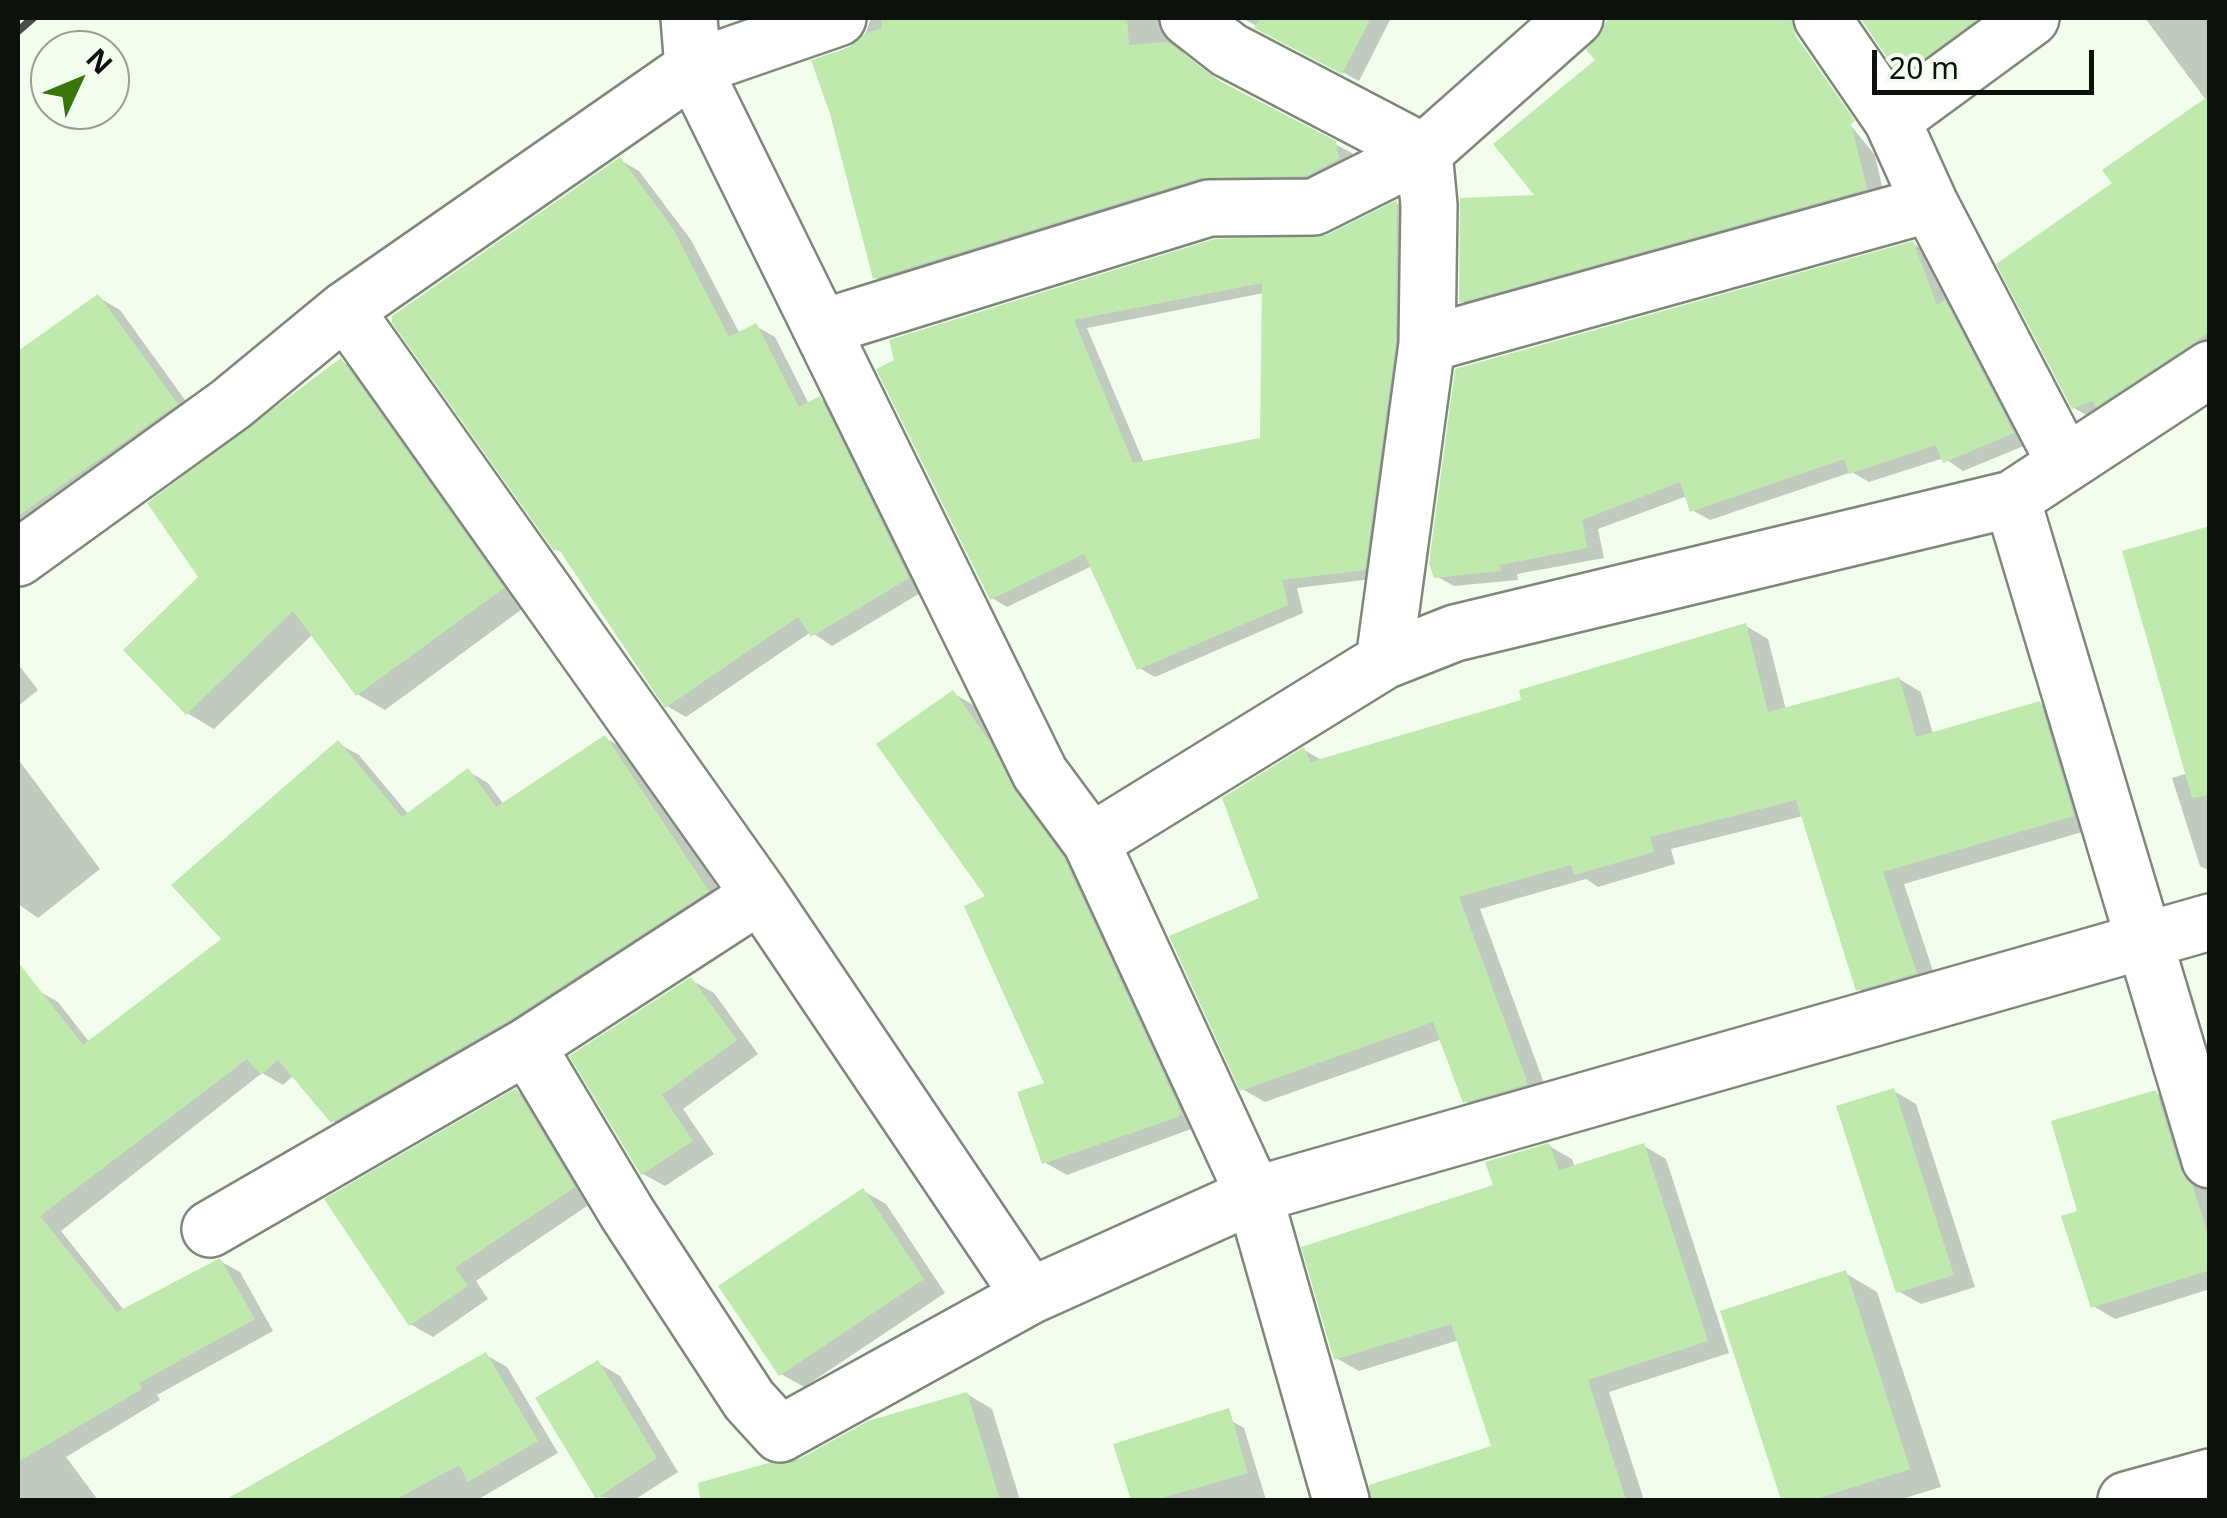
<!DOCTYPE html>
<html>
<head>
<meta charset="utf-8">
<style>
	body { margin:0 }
	#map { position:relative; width:2227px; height:1518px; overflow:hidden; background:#f2fdee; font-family:"Noto Sans",sans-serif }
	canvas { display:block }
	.frame { position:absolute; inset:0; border:20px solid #0d110c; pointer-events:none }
	.north { position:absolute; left:30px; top:30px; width:100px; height:100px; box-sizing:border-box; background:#f2fdee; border:2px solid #969f94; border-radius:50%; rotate:46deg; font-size:28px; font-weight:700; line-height:40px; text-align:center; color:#0d110c }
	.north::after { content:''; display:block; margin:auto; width:35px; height:45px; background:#38750c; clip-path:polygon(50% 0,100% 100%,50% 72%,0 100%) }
	.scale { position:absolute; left:1872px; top:50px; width:222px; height:45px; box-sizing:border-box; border:5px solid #0d110c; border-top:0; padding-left:12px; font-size:30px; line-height:35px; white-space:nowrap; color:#0d110c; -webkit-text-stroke:8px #f2fdee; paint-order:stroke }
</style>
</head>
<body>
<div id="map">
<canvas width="2227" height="1518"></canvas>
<div class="frame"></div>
<div class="north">N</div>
<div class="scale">20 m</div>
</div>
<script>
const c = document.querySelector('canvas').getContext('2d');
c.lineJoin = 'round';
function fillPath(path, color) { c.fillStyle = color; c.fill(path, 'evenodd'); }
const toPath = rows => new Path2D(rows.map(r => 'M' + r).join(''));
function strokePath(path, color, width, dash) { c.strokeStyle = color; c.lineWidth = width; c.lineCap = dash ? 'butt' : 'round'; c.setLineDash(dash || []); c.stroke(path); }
fillPath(toPath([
	[871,18,1065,18,1103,117,1107,18,1175,18,1174,40,1185,55,1227,87,1352,153,1354,168,1324,184,891,287,875,277,832,114,814,62,863,41],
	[1242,18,1391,18,1359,81],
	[1653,18,1762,18,1875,155,1885,200,1481,313,1461,301,1540,197,1496,144],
	[1884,18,1973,18,1988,40,1938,76,1915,63],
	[2145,18,2210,18,2210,360,2097,421,2074,408,2115,184,2206,100],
	[620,160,639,171,691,240,740,334,756,326,775,337,809,404,820,399,839,410,927,589,832,646,811,632,686,717,667,706,565,554,556,549],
	[1397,203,1412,212,1380,578,1297,588,1303,613,1155,677,1139,668,1092,566,1007,607,992,598,879,370,1328,238],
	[1264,293,1263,440,1144,463,1087,328],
	[1913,244,1931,254,1950,306,1963,313,2031,443,1963,471,1944,458,1869,482,1852,472,1710,520,1692,510,1687,496,1598,529,1604,558,1517,574,1518,580,1454,586,1436,576],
	[98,297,120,310,198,418,18,545,18,373],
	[341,361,368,377,529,604,385,710,357,694,313,634,214,729,187,713,202,578],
	[1746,626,1768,639,1786,710,1899,679,1921,692,1933,734,2039,703,2062,716,2096,828,1904,884,1938,986,1880,1002,1858,989,1803,816,1671,849,1675,864,1598,887,1586,879,1480,909,1549,1097,1487,1114,1465,1101,1442,1039,1265,1102,1242,1089,1262,899,1304,750,1323,761,1524,701],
	[18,664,38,690,18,706],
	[953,693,975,706,1086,873,1202,1125,1067,1175,1044,1162,1047,1084],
	[605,738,625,749,728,903,353,1133,333,1121,294,1075,283,1085,262,1073,61,1231,124,1310,220,1261,240,1272,273,1331,157,1395,160,1400,66,1457,98,1500,18,1500,18,1006,37,990,58,1002,90,1043,225,939,339,744,359,755,409,815,468,771,488,783,504,805],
	[18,759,100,869,38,918,18,904],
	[2210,766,2210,871,2200,866,2172,778],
	[691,980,714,993,758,1054,683,1109,714,1154,665,1186,643,1174,573,1057],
	[516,1091,539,1104,596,1200,476,1281,488,1299,433,1337,410,1324],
	[1894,1091,1916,1104,1975,1287,1921,1304,1898,1291],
	[2156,1093,2179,1106,2202,1184,2210,1194,2210,1289,2115,1319,2093,1306],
	[1549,1146,1572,1159,1575,1168,1644,1146,1666,1159,1729,1353,1609,1392,1644,1500,1373,1500,1372,1487,1494,1448,1459,1340,1359,1371,1336,1358,1496,1186],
	[863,1191,886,1204,945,1293,804,1387,781,1374],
	[1845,1273,1877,1292,1941,1487,1899,1500,1784,1500,1723,1312],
	[486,1355,507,1367,558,1453,477,1500,242,1500,239,1496],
	[598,1363,620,1376,678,1472,634,1500,597,1497],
	[967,1394,992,1409,1020,1500,790,1500,780,1466],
	[1219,1414,1244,1428,1266,1500,1134,1500,1117,1445]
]), '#0003');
fillPath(toPath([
	[881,18,1127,18,1129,45,1168,42,1214,78,1336,141,1339,159,1306,176,1200,178,873,279,830,114,811,60,848,48,864,34,882,28],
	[1260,18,1371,18,1342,74,1254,28],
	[1609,18,1791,18,1796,36,1855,121,1851,124,1867,189,1459,303,1460,198,1534,195,1493,144,1595,60,1586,50],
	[1860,18,1979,18,1900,76],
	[2210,95,2210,332,2096,407,2092,401,2072,409,1996,264,2112,183,2102,170],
	[620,157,672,227,729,337,756,323,799,407,820,396,909,578,811,637,798,617,665,708,558,548,554,551,392,323,392,316],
	[1397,200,1396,342,1365,570,1282,580,1288,605,1137,670,1084,554,990,600,876,369,894,360,889,340,1214,239,1327,235],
	[1262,283,1260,438,1133,463,1074,320],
	[1913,241,1937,305,1945,300,2014,433,1943,463,1936,445,1849,474,1844,459,1690,512,1680,482,1582,520,1587,548,1500,565,1501,571,1434,578,1429,563,1455,369],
	[98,294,178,404,18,516,18,351],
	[341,358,504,588,356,696,293,611,186,715,123,650,198,577,147,503],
	[2210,526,2210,795,2192,798,2122,551],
	[1746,623,1768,712,1899,677,1916,737,2040,701,2074,816,1883,872,1917,973,1856,991,1796,800,1650,837,1654,852,1574,875,1571,865,1459,897,1528,1084,1463,1103,1433,1022,1240,1091,1169,936,1259,898,1222,798,1304,747,1310,762,1521,700,1519,690],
	[953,690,990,742,1015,791,1064,858,1181,1112,1178,1117,1042,1164,1017,1092,1044,1083,964,906,985,896,876,744],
	[605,735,709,891,511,1019,331,1123,278,1060,261,1075,247,1059,40,1216,117,1312,220,1258,255,1319,139,1383,142,1389,18,1462,18,962,83,1045,221,939,171,885,338,740,402,817,468,768,496,807],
	[691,977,737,1040,662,1095,693,1141,641,1175,569,1056],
	[516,1088,575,1187,455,1268,468,1286,409,1326,324,1199],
	[1894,1088,1954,1275,1896,1293,1836,1106],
	[2156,1090,2180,1169,2192,1185,2210,1240,2210,1270,2091,1308,2061,1216,2077,1211,2051,1121],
	[1549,1143,1559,1170,1644,1143,1708,1341,1588,1380,1626,1500,1371,1500,1369,1485,1491,1446,1451,1324,1334,1360,1301,1247,1493,1185,1485,1162],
	[863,1188,924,1279,779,1376,718,1286],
	[1846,1270,1910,1469,1813,1500,1781,1500,1720,1311],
	[486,1352,538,1441,468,1482,459,1465,395,1500,225,1500],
	[598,1360,657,1458,596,1499,535,1398],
	[967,1392,1000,1500,700,1500,698,1483,768,1463,794,1462,868,1421],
	[1229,1408,1248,1473,1155,1500,1131,1500,1113,1444]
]), '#c0e9ad');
const street = toPath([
	[689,18,693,68,1040,773,1091,842,1254,1195,1341,1500],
	[1188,18,1229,50,1424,152],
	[1822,18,1892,120,1930,204],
	[1892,120,2031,18],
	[345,310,760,895,1030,1296],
	[821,328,1209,208,1314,207,1424,152,1575,18],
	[1427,344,1930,204,2065,463],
	[2012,499,2210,1160],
	[18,558,231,404,345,310,693,68,838,18],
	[1384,661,1455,633,2012,499,2210,369],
	[1091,842,1384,661,1427,344,1429,205,1424,152],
	[527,1046,627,1213,749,1400,780,1434,1030,1296,1254,1195,2210,922],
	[210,1229,527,1046,760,895],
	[2126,1500,2210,1477]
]);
strokePath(street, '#7e887a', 60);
strokePath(street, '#fff', 55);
strokePath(toPath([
	[18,31,33,18]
]), '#494f48', 8);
</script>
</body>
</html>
